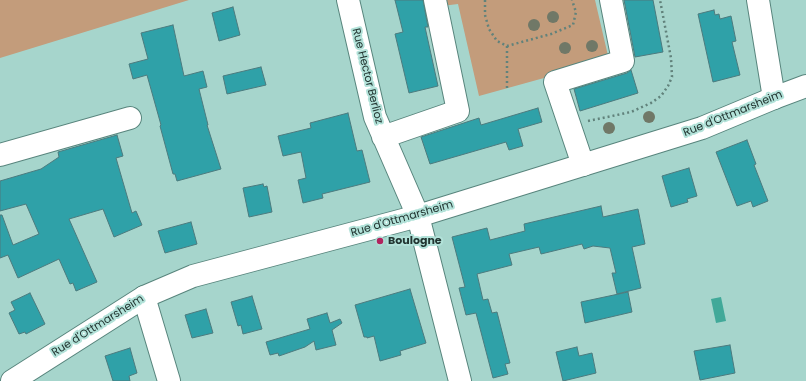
<!DOCTYPE html>
<html>
<head>
<meta charset="utf-8">
<style>
	body { margin:0 }
	canvas { display:block; background:#a6d5cc }
</style>
</head>
<body>
<canvas width="806" height="381"></canvas>
<script>
const c = document.querySelector('canvas').getContext('2d');
c.lineJoin = 'round';
function fillPath(path, color) { c.fillStyle = color; c.fill(path, 'evenodd'); }
const toPath = rows => new Path2D(rows.map(r => 'M' + r).join(''));
function strokePath(path, color, width, dash) { c.strokeStyle = color; c.lineWidth = width; c.lineCap = dash ? 'butt' : 'round'; c.setLineDash(dash || []); c.stroke(path); }
function drawText(font, color, halo, rows, align = 'center') {
  c.font = font + ' Poppins,sans-serif'; c.lineWidth = 4; c.setLineDash([]); c.textBaseline = 'middle'; c.strokeStyle = halo; c.fillStyle = color; for (const [text, x, y, turn = 0] of rows) {
    c.save(); c.translate(x, y); c.rotate((+turn || 0) * Math.PI / 180); c.textAlign = isNaN(turn) ? turn : align; if (halo) c.strokeText(text, 0, 0); c.fillText(text, 0, 0); c.restore();
  }
}
fillPath(toPath([
	[0,0,189,0,0,58],
	[441,0,595,0,609,60,479,96,458,4,442,6]
]), '#c39c7b');
fillPath(toPath([
	[721,297,726,321,716,323,711,299]
]), '#41a999');
const building = toPath([
	[395,0,423,0,428,27,425,27,438,86,409,93,395,34,403,32,395,0],
	[624,0,653,0,663,52,635,57,624,0],
	[233,7,240,35,219,41,212,13,233,7],
	[714,10,715,15,719,14,720,19,731,16,736,41,732,42,740,75,713,82,698,14,714,10],
	[173,25,184,76,203,71,207,87,199,89,208,125,207,125,221,169,177,181,175,174,173,174,160,126,161,125,147,75,133,79,129,64,148,59,141,33,173,25],
	[261,67,266,85,227,94,223,76,261,67],
	[631,70,638,93,580,111,574,89,627,73,631,70],
	[538,108,542,122,518,129,523,146,509,150,506,142,430,164,421,137,479,118,481,125,538,108],
	[348,113,357,151,362,150,370,182,322,194,323,198,303,203,298,180,306,178,301,152,283,156,278,136,311,128,310,123,348,113],
	[117,135,123,156,116,158,132,213,136,211,142,225,114,237,103,209,69,219,97,282,76,291,73,283,70,284,59,259,18,278,8,255,0,258,0,215,2,215,13,245,39,234,26,204,0,211,0,181,41,169,59,157,58,152,117,135],
	[747,140,756,164,754,165,768,201,753,207,751,201,737,206,716,152,747,140],
	[689,168,697,196,687,199,688,202,671,207,662,176,689,168],
	[263,184,264,187,267,186,272,212,249,217,243,188,263,184],
	[601,206,603,217,638,209,645,244,632,247,641,288,617,294,612,273,616,273,610,248,593,246,584,249,582,244,541,254,539,247,509,254,512,265,477,274,483,300,488,299,492,313,497,312,510,363,505,364,508,374,493,378,476,313,466,315,459,288,465,287,452,237,487,228,490,240,525,231,524,224,601,206],
	[191,222,197,244,165,253,158,231,191,222],
	[410,289,426,343,400,351,401,355,380,361,374,336,367,338,367,337,364,337,355,305,410,289],
	[628,292,632,312,585,323,581,302,628,292],
	[30,293,45,324,26,334,25,332,19,334,9,313,15,310,11,302,30,293],
	[252,296,262,329,243,334,241,325,238,326,231,302,252,296],
	[206,309,213,333,192,338,185,315,206,309],
	[327,313,330,323,340,319,342,323,332,330,336,345,316,350,314,341,305,347,279,356,278,353,270,355,266,342,310,329,307,319,327,313],
	[730,345,735,373,700,380,694,351,730,345],
	[577,347,579,356,592,353,596,373,563,381,556,352,577,347],
	[130,348,137,373,129,376,130,381,113,381,105,356,130,348]
]);
fillPath(building, '#2fa1a8');
strokePath(building, '#4c7b7e', 1);
const minor = toPath([
	[348,0,375,117,418,216,460,381],
	[758,0,774,98],
	[383,137,458,111,435,0],
	[0,155,130,118],
	[583,165,555,82,623,61,611,0],
	[144,297,169,381]
]);
const major = toPath([
	[12,381,144,297,193,276,418,216,702,128,774,98,806,86]
]);
strokePath(minor, '#58857d', 24);
strokePath(major, '#58857d', 24);
strokePath(toPath([
	[485,0,485,15,489,29,497,41,507,46,551,34,573,25,576,12,572,0],
	[507,46,507,88],
	[588,121,631,112,651,103,661,96,668,86,672,77,671,58,660,0]
]), '#61827b', 2.5, [2, 3]);
strokePath(minor, '#fff', 22);
strokePath(major, '#fff', 22);
c.fillStyle = '#707867';
for (const [x, y] of [
	[553,17],
	[534,25],
	[592,46],
	[565,48],
	[649,117],
	[609,128]
]) { c.beginPath(); c.arc(x, y, 6, 0, 2 * Math.PI); c.fill(); }
for (const [x, y, r, color] of [
	[380,241,4,"#b1245e"]
]) { const dot = new Path2D(); dot.arc(x, y, r, 0, 2 * Math.PI); c.fillStyle = color; c.fill(dot); strokePath(dot, '#b2e2d9', 1.5); }
drawText('11px', '#223531', '#b2e2d9', [
	["Rue Hector Berlioz",367,76,76],
	["Rue d'Ottmarsheim",733,114,-22],
	["Rue d'Ottmarsheim",402,219,-16],
	["Rue d'Ottmarsheim",98,326,-32]
]);
drawText('bold 11px', '#223531', '#b2e2d9', [
	["Boulogne",388,241]
], 'left');
</script>
</body>
</html>
